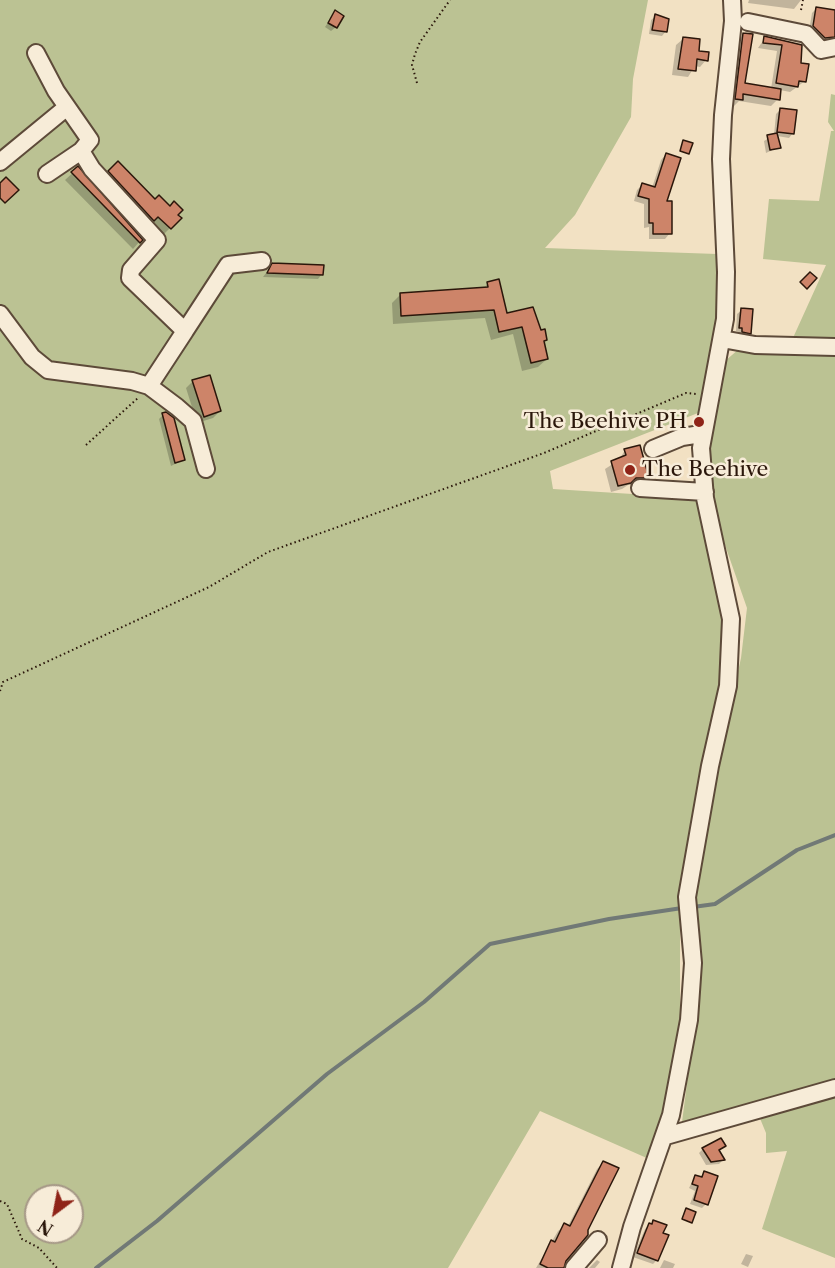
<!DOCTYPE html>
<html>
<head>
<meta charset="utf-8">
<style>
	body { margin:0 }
	#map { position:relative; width:835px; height:1268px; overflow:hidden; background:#f2e1c3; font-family:"Libre Caslon Text",serif }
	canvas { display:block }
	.north { position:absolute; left:24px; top:1184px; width:60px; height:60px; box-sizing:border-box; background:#f7ecd8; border:2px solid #a59786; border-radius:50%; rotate:212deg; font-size:16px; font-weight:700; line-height:24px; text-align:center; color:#2b170b }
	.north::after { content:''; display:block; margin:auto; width:21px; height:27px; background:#8f2418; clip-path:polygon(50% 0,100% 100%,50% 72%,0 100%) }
</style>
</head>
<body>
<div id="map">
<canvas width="835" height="1268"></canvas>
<div class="north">N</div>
</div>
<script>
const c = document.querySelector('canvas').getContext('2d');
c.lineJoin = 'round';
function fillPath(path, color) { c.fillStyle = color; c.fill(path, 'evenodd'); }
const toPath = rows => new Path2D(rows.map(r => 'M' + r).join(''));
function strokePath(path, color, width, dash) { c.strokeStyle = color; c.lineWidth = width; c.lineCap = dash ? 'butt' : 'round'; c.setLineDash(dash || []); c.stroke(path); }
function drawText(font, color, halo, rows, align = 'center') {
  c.font = font + ' "Libre Caslon Text",serif'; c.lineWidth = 5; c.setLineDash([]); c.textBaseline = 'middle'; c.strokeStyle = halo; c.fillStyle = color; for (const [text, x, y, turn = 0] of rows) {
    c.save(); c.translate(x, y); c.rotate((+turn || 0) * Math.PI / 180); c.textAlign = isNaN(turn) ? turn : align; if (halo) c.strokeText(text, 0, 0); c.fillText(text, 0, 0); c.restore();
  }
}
fillPath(toPath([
	[0,0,648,0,633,79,631,117,575,215,545,248,717,254,720,300,718,332,698,413,550,471,553,489,696,498,714,567,724,622,721,673,680,881,680,1040,664,1120,649,1159,540,1111,448,1268,0,1268],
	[36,1196,72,1196,72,1232,36,1232],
	[831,94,835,95,835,340,792,340,826,265,763,259,769,199,819,201,831,131,834,131,828,122],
	[739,349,835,354,835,1083,682,1122,699,991,696,895,715,777,741,658,747,608,711,505,709,456,711,427,725,361],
	[835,1095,835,1258,762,1229,787,1151,766,1153,766,1133,759,1116]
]), '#bbc293');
fillPath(toPath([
	[749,0,801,0,794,9,748,3],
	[816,9,835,12,834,36,830,41,820,42,809,31,812,13],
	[335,12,336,27,331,31,325,27],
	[656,16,666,31,662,36,649,34,651,20],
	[744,34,743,85,771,89,777,51,758,48,765,38,799,45,800,65,805,81,790,92,780,90,778,99,771,106,739,101,734,106,729,105,737,41],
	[683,39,706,60,700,67,695,66,688,77,672,75,676,45],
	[780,110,793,133,789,138,777,136,779,147,766,153,764,141,774,135,776,114],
	[666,154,665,202,670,233,665,239,649,239,649,227,644,228,644,204,634,201,637,190,642,185,652,188,661,160],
	[118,163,155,201,180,218,163,235,102,179],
	[78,168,141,240,133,249,65,180],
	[273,264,322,274,318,279,263,277],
	[488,284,506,315,540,332,546,339,543,343,547,359,538,367,522,371,513,334,491,340,485,318,393,324,392,303,400,295,482,289],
	[742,310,750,333,745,337,738,336,739,332,736,331,737,314],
	[193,381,220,411,213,418,197,423,186,388],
	[163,415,183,460,171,466,159,419],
	[625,450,647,478,640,484,628,485,622,489,611,492,605,469,619,460],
	[724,1146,718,1151,723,1160,719,1164,706,1165,699,1153,703,1149],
	[603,1163,563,1268,536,1268,558,1231,565,1225,568,1226,597,1169],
	[704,1173,706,1204,702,1208,690,1204,695,1191,689,1188,695,1176,699,1178],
	[654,1221,662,1234,657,1260,653,1264,633,1257,645,1229],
	[746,1254,753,1256,748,1267,741,1264],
	[597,1260,600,1262,595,1268,589,1268],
	[664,1260,675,1264,673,1268,660,1268]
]), '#0003');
strokePath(toPath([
	[693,907,715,904,797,850,835,835],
	[96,1268,157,1221,327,1074,424,1002,490,944,609,919,682,908]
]), '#717976', 4);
const building = toPath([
	[816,7,835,10,835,37,825,38,813,26,816,7],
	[335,10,344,16,337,28,328,23,335,10],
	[655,14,669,19,667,32,652,30,655,14],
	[743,33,753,34,745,83,781,89,780,100,743,94,743,100,735,99,743,33],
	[764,36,802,45,801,63,809,64,806,82,799,81,798,87,776,83,782,45,763,43,764,36],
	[683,37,700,39,699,51,709,52,708,61,697,59,696,71,678,69,683,37],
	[780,108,797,110,794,134,777,132,780,108],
	[777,133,781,148,770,150,767,135,777,133],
	[683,140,693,143,689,154,680,151,683,140],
	[666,153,681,158,667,201,672,201,672,234,653,234,653,223,649,223,649,199,638,196,642,183,655,187,666,153],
	[118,161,155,199,159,195,170,206,174,201,183,210,178,215,182,218,171,229,158,217,154,221,108,171,118,161],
	[78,166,143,240,140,243,71,172,78,166],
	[6,177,19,190,5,203,0,198,0,183,6,177],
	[272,263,324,265,323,275,267,273,272,263],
	[810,272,817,278,807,289,800,282,810,272],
	[499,279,507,313,533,307,541,330,545,329,547,340,544,341,548,359,531,363,522,327,499,332,494,310,401,316,400,293,488,287,487,282,499,279],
	[741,308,753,309,751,334,742,332,742,328,739,328,741,308],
	[210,375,221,411,204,417,192,380,210,375],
	[166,412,174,418,185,460,175,463,162,413,166,412],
	[640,445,649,478,636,478,631,483,618,486,611,461,626,455,624,449,640,445],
	[721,1138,726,1146,719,1150,725,1160,711,1162,702,1148,721,1138],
	[603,1161,619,1168,588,1230,588,1235,566,1261,564,1268,548,1268,540,1264,551,1240,555,1242,564,1223,570,1226,603,1161],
	[704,1171,718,1176,708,1205,694,1200,698,1186,692,1184,695,1175,702,1177,704,1171],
	[686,1208,696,1212,692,1223,682,1219,686,1208],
	[653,1220,667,1225,663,1233,669,1235,658,1261,637,1253,649,1223,652,1224,653,1220]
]);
fillPath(building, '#cd8469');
strokePath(building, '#2b170b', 1.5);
const minor = toPath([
	[748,22,806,34,821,50,835,47],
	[36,53,56,91,90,140,81,151,92,169,157,240,131,270,130,278,185,331,149,386],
	[0,162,67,107],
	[47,174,81,151],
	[0,314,32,357,48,370,132,381,149,386,177,407,193,421,206,469],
	[185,331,228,265,262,261],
	[722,339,755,345,835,347],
	[653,449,682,437,701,434],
	[640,488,705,492],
	[666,1136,835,1088],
	[574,1268,598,1240],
	[621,1268,632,1227,671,1115,689,1020,693,963,687,897,710,766,728,686,731,619,705,498,701,448,725,319,726,272,721,159,723,115,733,21,732,0]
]);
strokePath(minor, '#5d4a39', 20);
strokePath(toPath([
	[801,10,803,0],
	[417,83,412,65,415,54,420,42,450,0],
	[86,445,139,397],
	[0,691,3,682,209,587,268,552,544,453,686,393,696,394],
	[0,1201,7,1204,22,1239,39,1248,57,1268]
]), '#2b170b', 2, [1.5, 3]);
strokePath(minor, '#f7ecd8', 16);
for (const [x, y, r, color] of [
	[699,422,6,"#8f2418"],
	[630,470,6,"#8f2418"]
]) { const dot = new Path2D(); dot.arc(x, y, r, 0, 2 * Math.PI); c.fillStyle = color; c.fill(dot); strokePath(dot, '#f7ecd8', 2); }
drawText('21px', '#2b170b', '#f7ecd8', [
	["The Beehive PH",687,422],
	["The Beehive",642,470,"left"]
], 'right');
</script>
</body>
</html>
